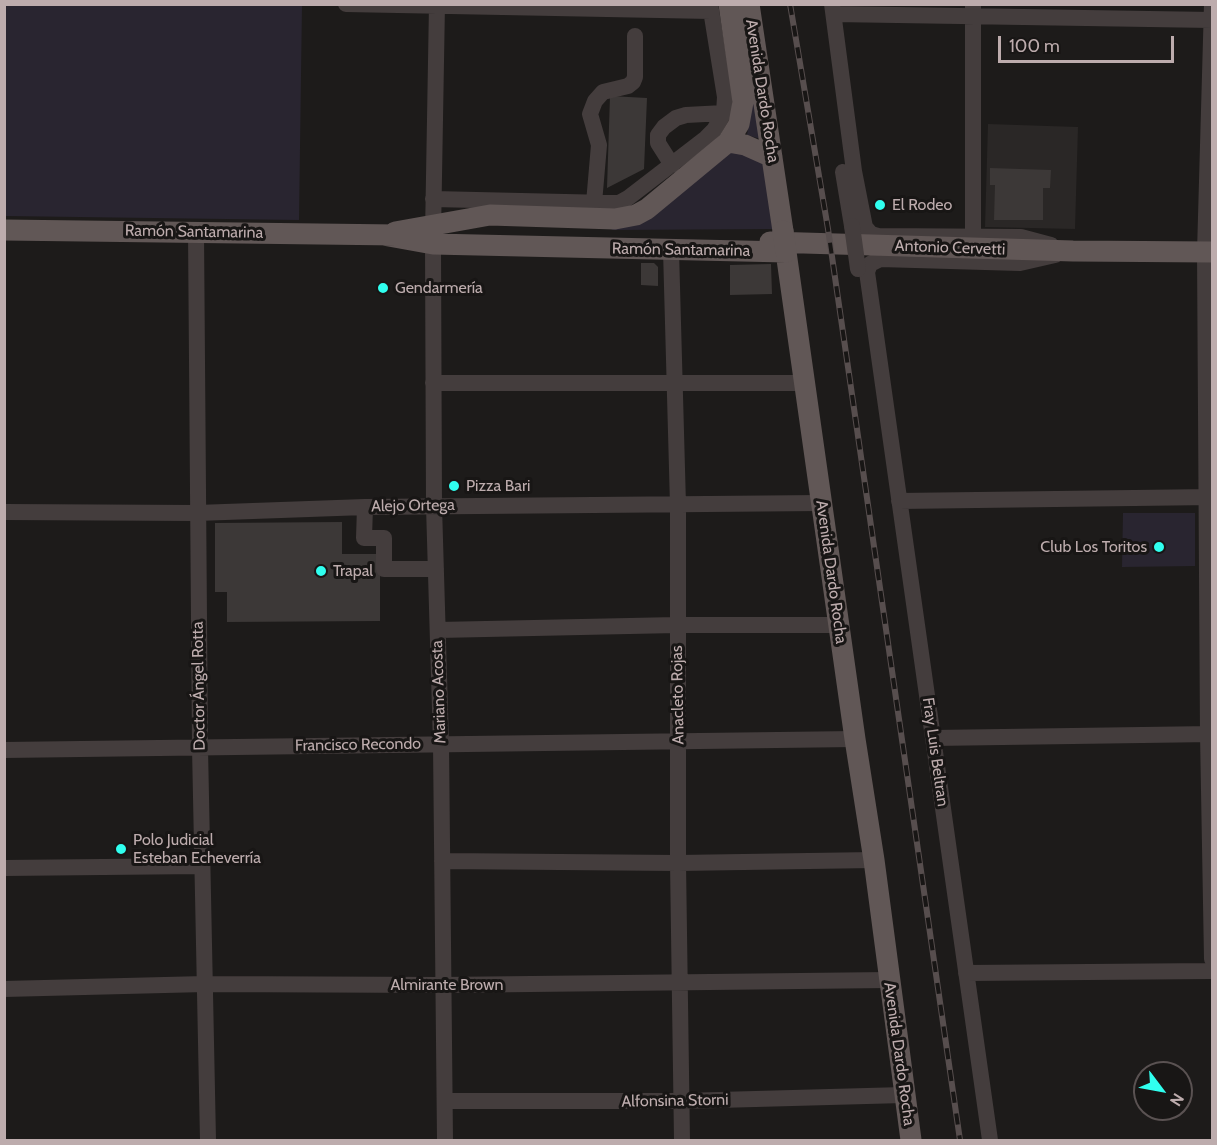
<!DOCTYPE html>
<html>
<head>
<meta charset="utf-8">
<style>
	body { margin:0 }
	#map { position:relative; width:1217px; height:1145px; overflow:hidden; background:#1d1b1a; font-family:Cabin,sans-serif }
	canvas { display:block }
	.frame { position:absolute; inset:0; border:6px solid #bdacad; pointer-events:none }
	.north { position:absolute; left:1133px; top:1061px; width:60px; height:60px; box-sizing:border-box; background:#181615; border:2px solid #5a5252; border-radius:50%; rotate:122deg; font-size:16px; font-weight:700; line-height:24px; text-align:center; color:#bdacad }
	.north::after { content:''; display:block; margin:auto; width:21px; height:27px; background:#30ffef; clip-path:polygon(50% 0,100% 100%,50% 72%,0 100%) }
	.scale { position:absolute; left:998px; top:36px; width:176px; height:27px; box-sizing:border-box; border:3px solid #bdacad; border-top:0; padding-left:8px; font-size:18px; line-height:21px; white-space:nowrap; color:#bdacad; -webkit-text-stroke:4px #181615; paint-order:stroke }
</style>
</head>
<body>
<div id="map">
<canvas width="1217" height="1145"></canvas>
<div class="frame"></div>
<div class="north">N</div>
<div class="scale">100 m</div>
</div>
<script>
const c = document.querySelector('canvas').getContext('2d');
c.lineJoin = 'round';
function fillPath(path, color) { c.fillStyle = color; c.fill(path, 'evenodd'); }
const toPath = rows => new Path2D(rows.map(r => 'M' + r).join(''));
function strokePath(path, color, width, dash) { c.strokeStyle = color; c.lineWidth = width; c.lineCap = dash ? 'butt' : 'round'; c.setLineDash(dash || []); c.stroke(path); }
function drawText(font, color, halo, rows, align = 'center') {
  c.font = font + ' Cabin,sans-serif'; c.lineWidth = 6; c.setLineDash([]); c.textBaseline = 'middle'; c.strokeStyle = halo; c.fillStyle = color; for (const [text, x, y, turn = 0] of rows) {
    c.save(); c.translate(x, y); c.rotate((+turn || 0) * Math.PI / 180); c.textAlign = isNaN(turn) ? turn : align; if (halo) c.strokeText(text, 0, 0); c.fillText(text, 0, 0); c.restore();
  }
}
fillPath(toPath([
	[988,124,1078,127,1075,229,985,227]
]), '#2a2726');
fillPath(toPath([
	[5,4,302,5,299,220,5,216],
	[753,97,764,140,747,135],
	[734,150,765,164,773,229,611,230],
	[1123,513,1195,513,1195,566,1122,567]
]), '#292530');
fillPath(toPath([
	[610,96,647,98,644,169,607,188],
	[990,168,1051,170,1050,188,1043,188,1043,220,994,220,995,185,990,185],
	[641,263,654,263,658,267,658,286,641,285],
	[771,264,772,294,730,295,730,265],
	[342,522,342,554,380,554,380,621,227,622,227,592,215,592,215,523]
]), '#3c3837');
strokePath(toPath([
	[346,4,711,11],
	[832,4,854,171,865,227,871,234,878,236,1021,237,1051,245],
	[1212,4,1205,252,1208,734,1212,959],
	[973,5,973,237],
	[834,14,1212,20],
	[672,165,658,143,658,135,664,127,676,118,686,115,724,113],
	[843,172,852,226],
	[433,199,609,203,619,203,628,198,706,138,714,130,724,113,725,97,710,4],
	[594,203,599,145,590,114,595,101,603,92,628,86,633,82,635,77,635,36],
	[196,232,200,748,208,1140],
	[433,234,437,4],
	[433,244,434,506,441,744,445,1140],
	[671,250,678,505,678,863,682,1140],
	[433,383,803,383],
	[899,501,1212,497],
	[365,507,364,538,384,538,384,569,436,569],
	[4,512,197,513,365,507,821,503],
	[438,630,677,625,839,625],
	[933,738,1212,734],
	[4,750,855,739],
	[442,861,678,863,874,860],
	[4,868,202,866],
	[966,973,1212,971],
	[4,989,205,984,442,985,889,980],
	[445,1101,681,1101,904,1095],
	[990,1140,867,272,870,264,880,259,1020,263,1055,255]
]), '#443d3d', 16);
strokePath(toPath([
	[749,4,783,231],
	[728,142,745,145,772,157],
	[4,230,397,235],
	[395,232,490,215,615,219,636,215,647,209,728,142,739,124,743,102,729,4],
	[383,235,433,244,786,252,855,739,874,860,911,1140],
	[770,242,1073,251,1212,252]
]), '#615756', 21);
const rail = toPath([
	[790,4,828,229,960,1140]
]);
strokePath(rail, '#574e4e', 6);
strokePath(rail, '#181615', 4, [11]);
strokePath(toPath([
	[852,226,858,269]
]), '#443d3d', 16);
strokePath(toPath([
	[783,231,786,252]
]), '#615756', 21);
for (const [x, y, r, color] of [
	[880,205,6,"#30ffef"],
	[383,288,6,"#30ffef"],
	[454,486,6,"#30ffef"],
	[1159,547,6,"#30ffef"],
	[321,571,6,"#30ffef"],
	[121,849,6,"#30ffef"]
]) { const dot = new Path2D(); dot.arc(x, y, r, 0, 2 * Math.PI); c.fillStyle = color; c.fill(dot); strokePath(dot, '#181615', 2); }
drawText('16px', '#bdacad', '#181615', [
	["Avenida Dardo Rocha",762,91,81],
	["Ramón Santamarina",194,232,1],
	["Antonio Cervetti",950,248,2],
	["Ramón Santamarina",681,250,1],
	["Alejo Ortega",413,506,-1],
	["Avenida Dardo Rocha",831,572,82],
	["Doctor Ángel Rotta",199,686,-91],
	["Mariano Acosta",439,692,-92],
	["Anacleto Rojas",678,695,-91],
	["Francisco Recondo",358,745,-1],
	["Fray Luis Beltran",935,752,82],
	["Almirante Brown",447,985],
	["Avenida Dardo Rocha",899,1054,82],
	["Alfonsina Storni",675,1101,-1]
]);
drawText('16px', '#bdacad', '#181615', [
	["El Rodeo",892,205],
	["Gendarmería",395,288],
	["Pizza Bari",466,486],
	["Club Los Toritos",1147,547,"right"],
	["Trapal",333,571],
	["Polo Judicial",133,840],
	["Esteban Echeverría",133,858]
], 'left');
</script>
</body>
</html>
